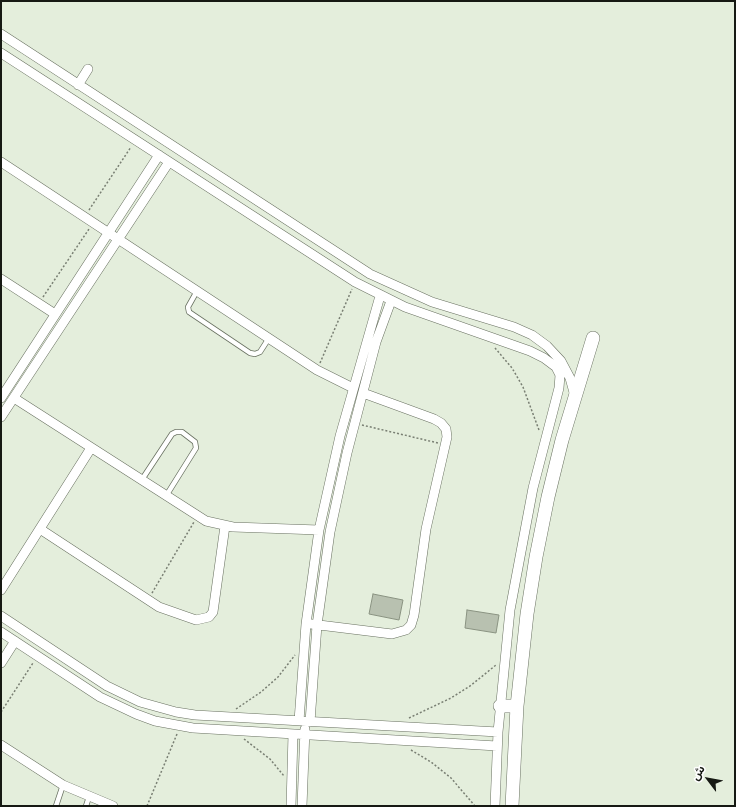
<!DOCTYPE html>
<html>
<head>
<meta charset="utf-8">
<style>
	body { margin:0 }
	#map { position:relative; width:736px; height:807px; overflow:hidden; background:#e4eedc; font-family:"Crimson Pro","Noto Sans Arabic",serif }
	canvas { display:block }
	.frame { position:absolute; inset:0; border:2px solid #161913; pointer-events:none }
	.north { position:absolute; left:688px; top:759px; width:40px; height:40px; -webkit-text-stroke:3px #fff; paint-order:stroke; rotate:302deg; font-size:11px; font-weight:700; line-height:16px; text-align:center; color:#161913 }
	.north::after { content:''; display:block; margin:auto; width:14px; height:18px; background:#161913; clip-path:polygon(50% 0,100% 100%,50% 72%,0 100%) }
</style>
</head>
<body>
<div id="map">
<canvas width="736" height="807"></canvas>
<div class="frame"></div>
<div class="north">ش</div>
</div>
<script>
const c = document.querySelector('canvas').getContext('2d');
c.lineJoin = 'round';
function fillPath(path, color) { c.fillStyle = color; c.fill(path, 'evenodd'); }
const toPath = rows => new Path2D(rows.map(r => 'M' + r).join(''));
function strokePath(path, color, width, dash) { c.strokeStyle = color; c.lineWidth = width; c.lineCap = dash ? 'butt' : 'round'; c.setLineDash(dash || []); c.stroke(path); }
const building = toPath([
	[373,594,403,600,399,620,369,614,373,594],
	[467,610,499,615,496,633,465,628,467,610]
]);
fillPath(building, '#b8c1b0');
strokePath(building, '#8a9382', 1);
const lane = toPath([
	[197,291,188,307,189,312,250,353,255,354,260,352,269,338],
	[141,481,172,434,176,432,182,432,195,442,196,448,166,496],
	[56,806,63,785],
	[86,806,89,797]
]);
const street = toPath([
	[1,34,370,274,432,302,514,327,532,335,547,346,561,361,570,378,575,396],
	[1,53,355,282,405,307,530,351,544,358,556,367,560,375,559,388,533,488,510,610,498,732,495,806],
	[78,85,88,69],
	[1,162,317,370,353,388],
	[1,279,55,314],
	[1,398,159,155],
	[14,398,206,521,233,527,319,530],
	[1,417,169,162],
	[40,529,159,607,196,620,209,617,213,612,225,526],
	[1,590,91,448],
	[1,616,107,686,140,702,176,712,195,715,498,732],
	[311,624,392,634,406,630,411,625,414,615,426,529,447,437,446,429,441,423,434,419,363,393],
	[1,632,100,697,136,714,155,721,193,728,497,746],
	[1,663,15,641],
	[299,721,306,624,319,530,340,436,380,296],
	[310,722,317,625,330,532,347,453,376,342,391,301],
	[1,745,63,785,113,806],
	[291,806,293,734],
	[302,806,305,729]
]);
const secondary = toPath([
	[500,706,517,706],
	[512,806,517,706,527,614,536,557,548,497,562,440,593,338]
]);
strokePath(lane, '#697161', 6);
strokePath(street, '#697161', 10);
strokePath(secondary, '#697161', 14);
strokePath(toPath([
	[89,210,131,147],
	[43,297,89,229],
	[495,348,512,368,523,387,539,430],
	[320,363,352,289],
	[362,425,438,443],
	[152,593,194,522],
	[236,709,261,692,278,677,295,655],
	[1,712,33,663],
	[409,718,451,698,470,686,496,665],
	[244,739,270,759,284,776],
	[411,750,431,762,451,778,475,806],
	[147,806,177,734]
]), '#797f73', 1.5, [2, 2]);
strokePath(lane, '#fff', 4.5);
strokePath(street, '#fff', 9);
strokePath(secondary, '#fff', 13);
</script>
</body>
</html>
